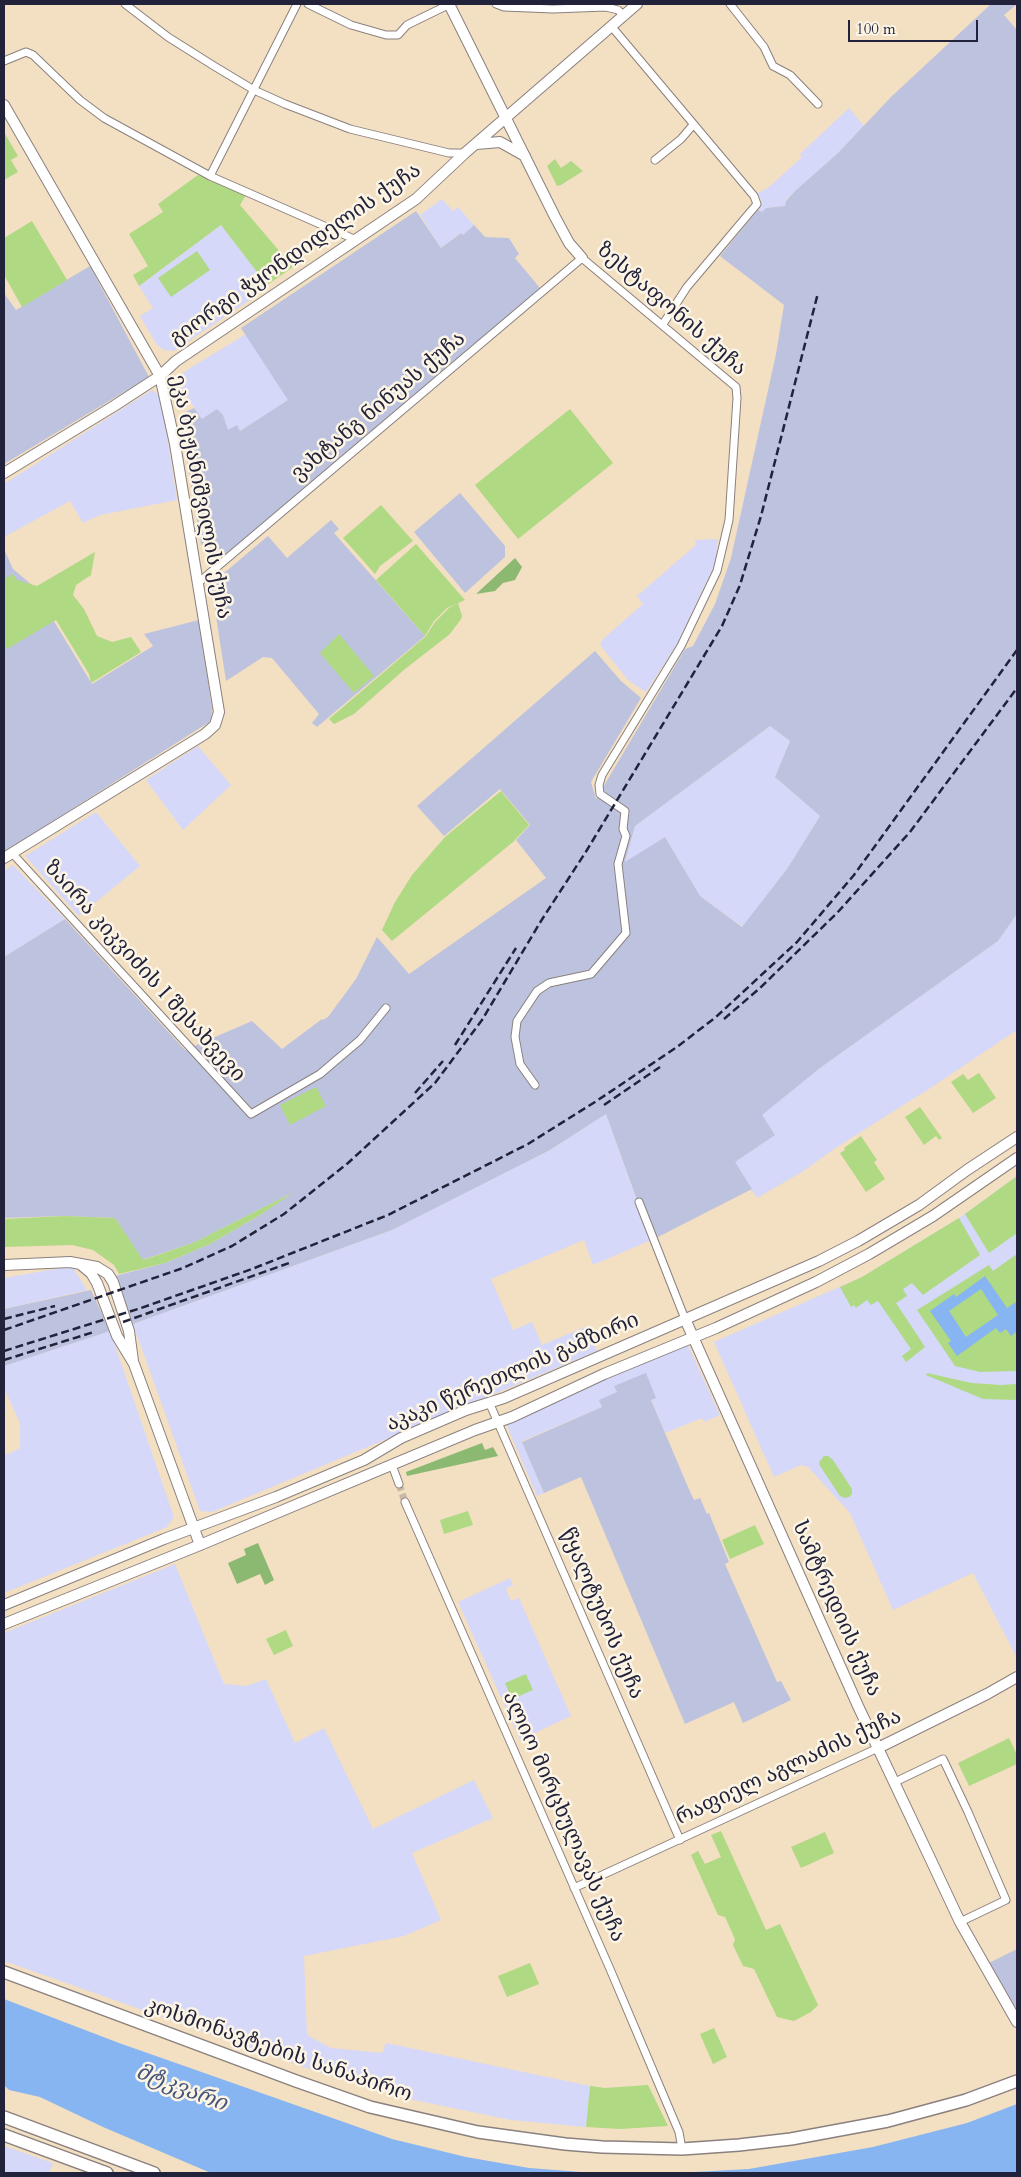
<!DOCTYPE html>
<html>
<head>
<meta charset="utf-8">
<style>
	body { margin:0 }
	#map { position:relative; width:1021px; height:2177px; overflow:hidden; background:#f3dfc2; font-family:Cardo,serif }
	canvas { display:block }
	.frame { position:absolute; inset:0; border:5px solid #22223b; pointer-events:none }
	.scale { position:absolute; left:848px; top:20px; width:130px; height:22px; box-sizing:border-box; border:2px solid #22223b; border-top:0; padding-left:6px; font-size:15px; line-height:18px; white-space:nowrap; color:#22223b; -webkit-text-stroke:4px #fcf5e5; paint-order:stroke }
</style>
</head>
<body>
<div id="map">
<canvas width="1021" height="2177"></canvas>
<div class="frame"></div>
<div class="scale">100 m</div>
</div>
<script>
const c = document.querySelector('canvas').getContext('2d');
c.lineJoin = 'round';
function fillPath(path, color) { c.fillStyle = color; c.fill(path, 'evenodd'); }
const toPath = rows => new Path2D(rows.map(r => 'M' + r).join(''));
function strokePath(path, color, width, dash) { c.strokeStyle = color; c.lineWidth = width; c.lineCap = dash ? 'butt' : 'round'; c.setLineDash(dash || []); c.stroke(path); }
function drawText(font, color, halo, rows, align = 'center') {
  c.font = font + ' Cardo,"Noto Serif Georgian",serif'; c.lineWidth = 5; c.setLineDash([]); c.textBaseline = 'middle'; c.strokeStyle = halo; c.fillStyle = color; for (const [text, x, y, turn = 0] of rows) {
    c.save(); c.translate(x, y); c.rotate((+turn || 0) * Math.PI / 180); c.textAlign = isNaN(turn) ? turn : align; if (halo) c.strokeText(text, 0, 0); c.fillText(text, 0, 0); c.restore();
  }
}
fillPath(toPath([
	[849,108,864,126,838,153,795,191,786,200,785,206,766,208,762,212,758,210,761,205,761,200,756,194,768,188,802,157,800,154],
	[442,199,453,211,458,207,474,225,463,236,460,233,441,248,420,215],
	[221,225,269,287,174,351,164,350,157,345,140,316,153,308,139,286],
	[246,334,289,400,240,431,228,430,223,415,202,419,179,385,179,381,180,376,187,370],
	[152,390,161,397,177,500,100,515,83,523,70,501,4,537,4,484],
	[718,539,715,564,677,644,646,692,628,680,600,645,603,639,643,604,637,596,697,544,694,540],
	[770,726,790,741,775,777,820,816,787,869,743,927,700,896,665,837,625,863,635,826],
	[198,746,231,785,183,830,146,780],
	[96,812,140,866,79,916,25,856],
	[13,865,65,919,4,957,4,871],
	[1017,914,1017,1030,932,1087,837,1147,802,1172,757,1198,734,1162,775,1135,761,1115,820,1068,998,941],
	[606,1114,651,1240,593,1265,584,1240,491,1279,513,1330,532,1322,542,1345,587,1326,597,1351,212,1512,200,1511,133,1324,392,1230,550,1150],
	[1017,1176,1017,1658,973,1573,893,1610,850,1513,830,1491,808,1467,801,1465,774,1477,714,1342,862,1277,959,1218],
	[72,1266,87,1290,4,1309,4,1278],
	[110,1331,174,1517,167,1527,4,1593,4,1456,20,1448,20,1423,4,1388,4,1366],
	[687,1343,720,1415,704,1422,702,1418,665,1433,651,1399,656,1398,614,1387,617,1392,602,1407,522,1441,544,1493,537,1496,506,1424,507,1421],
	[175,1564,224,1684,246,1686,266,1679,295,1743,324,1728,373,1829,474,1780,493,1818,412,1853,441,1920,404,1936,304,1956,307,2035,331,2048,382,2053,386,2043,590,2086,586,2127,511,2120,414,2100,315,2071,4,1961,4,1633],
	[510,1578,513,1585,506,1589,511,1601,519,1598,571,1716,520,1740,458,1602],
	[4,2146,53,2163,49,2173,4,2173]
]), '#d5d8f9');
fillPath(toPath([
	[991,4,1017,4,1004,15,1017,30,1017,914,998,941,820,1068,762,1115,775,1135,735,1162,752,1189,656,1238,640,1199,637,1200,606,1114,550,1150,392,1230,133,1324,115,1276,165,1263,210,1244,260,1215,292,1193,193,1243,142,1260,115,1218,64,1216,4,1218,4,957,65,919,185,1050,252,1021,282,1049,322,1019,323,1020,328,1017,356,979,377,937,409,974,546,878,516,840,530,825,500,789,444,836,417,806,595,651,621,681,641,698,591,782,596,799,685,649,693,646,715,604,731,558,776,354,784,305,720,256,758,210,762,212,766,208,785,206,786,201,795,191,838,153,891,97],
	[770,726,790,741,775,777,820,816,787,869,742,927,700,896,665,837,625,862,635,826],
	[416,211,441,248,461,233,463,235,474,225,485,237,509,238,519,254,515,258,540,288,231,553,222,555,207,551,201,544,179,415,194,408,202,419,217,409,223,415,228,430,237,425,240,431,288,400,241,328],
	[90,266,149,377,4,464,4,293,16,310],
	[460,493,505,546,505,557,465,593,414,532],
	[331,520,339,529,334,533,425,636,317,727,312,723,319,714,272,658,263,657,226,681,211,584,268,536,287,558],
	[4,549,13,569,32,585,92,684,153,646,144,634,199,620,212,709,211,721,4,852],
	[91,1290,110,1331,4,1366,4,1309],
	[646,1373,656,1398,651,1400,691,1494,694,1500,700,1498,707,1514,709,1513,729,1562,725,1564,777,1682,781,1681,791,1700,743,1723,734,1702,685,1724,581,1477,544,1493,522,1442,602,1407,599,1400,617,1392,614,1386],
	[1017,1949,1017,2009,987,1964]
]), '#bdc3de');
fillPath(toPath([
	[4,132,18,156,11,160,18,172,4,180],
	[555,159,561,168,571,161,583,171,561,185,557,186,547,166],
	[198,175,246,195,240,205,293,267,267,285,221,225,139,286,133,275,148,266,129,234,163,212,158,204],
	[32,221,67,280,22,307,4,275,4,238],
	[197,251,210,270,171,297,158,278],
	[570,409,613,463,518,539,475,485],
	[381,505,413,541,380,566,375,574,343,538],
	[416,544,465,600,447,608,434,621,425,636,376,580],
	[95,552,91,575,76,585,73,595,84,609,97,636,112,642,131,637,141,652,91,683,89,674,56,620,7,649,4,643,4,579,13,574,17,580,37,586],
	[458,603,462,616,461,619,450,634,405,669,354,714,334,724,329,719,426,636,435,622,449,608],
	[339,634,374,676,354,693,320,653],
	[501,791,529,825,513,842,392,941,382,930,395,902,412,875,445,837],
	[979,1073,996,1098,973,1113,951,1082,963,1074,968,1080],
	[316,1087,326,1106,290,1125,280,1105],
	[920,1107,942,1138,939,1140,936,1136,924,1145,905,1117],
	[861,1136,877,1160,874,1162,885,1179,866,1192,840,1153,845,1150,844,1148],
	[1017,1176,1017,1233,989,1253,965,1214],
	[294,1192,260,1215,210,1244,165,1263,119,1274,114,1265,93,1250,72,1245,4,1247,4,1219,64,1216,115,1218,143,1260,193,1243],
	[959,1218,980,1255,923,1295,912,1283,903,1289,907,1296,896,1303,925,1347,906,1362,902,1356,911,1349,878,1301,871,1305,867,1300,856,1308,854,1305,851,1307,840,1287,862,1277],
	[1017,1254,1017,1371,980,1372,955,1366,917,1310,989,1265,993,1271],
	[927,1373,972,1383,1001,1385,1017,1384,1017,1400,983,1399,926,1375],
	[824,1456,828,1456,833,1460,852,1489,852,1494,849,1497,845,1498,840,1496,820,1466,819,1462],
	[468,1511,473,1525,444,1534,440,1520],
	[755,1525,764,1544,730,1559,722,1540],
	[286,1630,293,1646,274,1655,266,1639],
	[526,1674,533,1690,512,1699,505,1683],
	[1009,1738,1017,1755,1017,1764,969,1786,958,1763],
	[721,1831,766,1930,780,1924,818,2005,811,2012,794,2021,777,2017,754,1969,743,1966,733,1945,735,1939,725,1917,718,1915,691,1855,698,1851,705,1864,721,1857,711,1835],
	[825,1832,834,1853,801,1868,791,1847],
	[530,1963,539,1984,507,1997,498,1976],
	[714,2028,727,2057,713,2064,700,2034],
	[648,2085,668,2126,620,2129,586,2127,590,2086,605,2088]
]), '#b0d983');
fillPath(toPath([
	[515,558,522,567,515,580,503,583,495,591,476,594],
	[482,1443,485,1450,493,1447,498,1456,407,1476,406,1472],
	[258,1543,274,1580,265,1585,260,1574,237,1584,228,1563,246,1555,244,1549]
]), '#8cb971');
fillPath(toPath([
	[985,1276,1007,1308,1016,1302,1017,1305,1017,1333,1016,1332,1011,1336,1006,1329,1000,1333,996,1328,957,1356,948,1343,951,1341,930,1311,954,1294,956,1297],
	[981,1289,998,1315,966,1337,949,1311],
	[4,1999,119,2043,392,2139,466,2157,529,2168,594,2173,211,2173,103,2127,40,2097,9,2090,4,2085],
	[1017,2104,1017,2173,676,2173,749,2169,873,2147,967,2123]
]), '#86b5f1');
strokePath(toPath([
	[399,1484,405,1502]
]), '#c9b9a7', 7, [7, 3.5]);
const street = toPath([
	[125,4,168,37,214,66,254,90,285,104,350,129,449,153,465,153],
	[308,4,351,25,386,35,398,35,407,25,450,4],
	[496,4,504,7,553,9,606,7,618,10,624,16],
	[730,4,764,47,773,66,790,75,818,104],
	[612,27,754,196,757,204,687,287,663,324],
	[4,61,26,52,33,55,80,100,104,118,210,176,354,239],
	[655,160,681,139,693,125],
	[210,176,297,4],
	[198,583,582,258,736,387,737,398,729,520,717,571,681,646,602,775,599,785,600,794,625,811,623,829,626,836,618,864,626,933,591,974,549,983,537,991,517,1021,515,1037,520,1064,535,1085],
	[12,853,251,1114,320,1074,360,1040,386,1008],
	[639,1202,685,1319],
	[489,1402,680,1840],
	[392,1465,399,1484],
	[405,1502,610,1969,679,2132,682,2149],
	[895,1782,943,1759,968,1812,1006,1900,960,1922],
	[574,1888,878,1748]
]);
const secondary = toPath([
	[449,4,555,217,569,243,582,258],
	[4,105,160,376,175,444,219,712,215,725,205,734,4,858],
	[476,144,500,142,525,156],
	[4,473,114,406,160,376,176,361,416,199,465,153,637,4],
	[80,1264,91,1273,97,1283,117,1336,134,1364,200,1545],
	[4,1265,70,1262,97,1267,108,1274,113,1282,129,1331,133,1361],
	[685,1319,858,1706,929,1856,960,1922,1017,2022],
	[4,1605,164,1539,276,1497,364,1460,401,1438,466,1410,504,1398,819,1261,858,1241,919,1205,967,1170,1017,1137],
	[4,1624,200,1545,475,1430,512,1417,604,1374,716,1328,816,1282,869,1254,933,1216,1017,1158],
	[878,1748,987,1694,1017,1677]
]);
const primary = toPath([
	[4,1972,296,2081,370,2107,478,2132,565,2144,602,2147,682,2149,739,2145,791,2139,888,2121,966,2100,1017,2081],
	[4,2117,154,2173],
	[4,2135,107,2173]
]);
strokePath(street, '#8a807e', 9);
strokePath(secondary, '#8a807e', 12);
strokePath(primary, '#8a807e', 14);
strokePath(street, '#fff', 7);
strokePath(secondary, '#fff', 10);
strokePath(primary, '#fff', 11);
strokePath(toPath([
	[724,1019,760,988,837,913,910,832,1017,688],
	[455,1045,516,948],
	[415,1093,443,1061],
	[604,1105,660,1067],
	[4,1319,55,1306],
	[123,1322,292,1262],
	[4,1330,183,1268,232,1246,284,1214,348,1163,435,1083,482,1020,541,921,587,850,722,626,740,585,761,516,818,293],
	[4,1351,141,1308,252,1269,388,1215,528,1144,595,1102,677,1047,716,1017,797,942,854,875,1017,650],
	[4,1360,94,1332]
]), '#22223b', 2.5, [8, 4]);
drawText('21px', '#22223b', '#fcf5e5', [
	["გიორგი ჭყონდიდელის ქუჩა",296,255,-35],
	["ზესტაფონის ქუჩა",671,310,41],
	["ვახტანგ ნინუას ქუჩა",379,407,-40],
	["ეკა ბეჟანიშვილის ქუჩა",200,497,79],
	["ზაირა კიკვიძის I შესახვევი",144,972,48],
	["აკაკი წერეთლის გამზირი",513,1373,-23],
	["სამტრედიის ქუჩა",836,1609,66],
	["წყალტუბოს ქუჩა",601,1614,67],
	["რაფიელ აგლაძის ქუჩა",789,1768,-25],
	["ალიო მირცხულავას ქუჩა",563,1817,66],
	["კოსმონავტების სანაპირო",278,2051,19]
]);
drawText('italic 22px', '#45557b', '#fcf5e5', [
	["მტკვარი",181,2089,21]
]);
</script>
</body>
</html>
